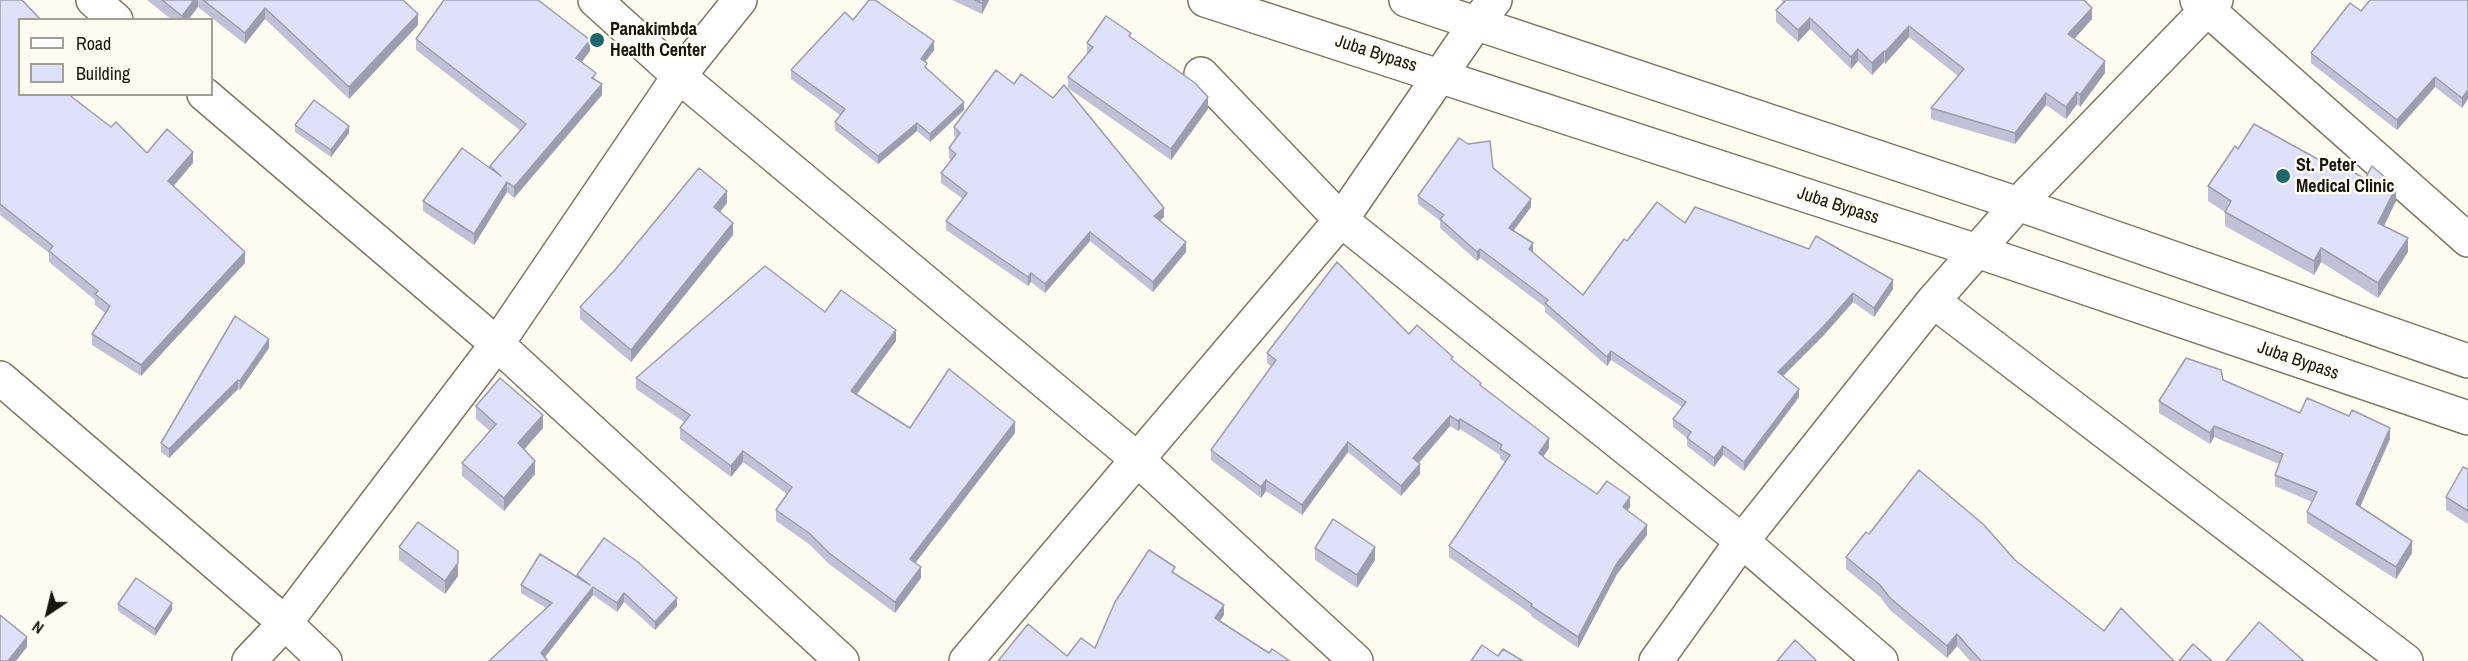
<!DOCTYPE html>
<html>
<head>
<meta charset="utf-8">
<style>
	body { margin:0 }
	#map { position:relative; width:2468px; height:661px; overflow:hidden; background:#fefbf1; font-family:"Archivo Narrow",sans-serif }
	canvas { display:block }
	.legend { position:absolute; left:18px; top:18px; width:195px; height:78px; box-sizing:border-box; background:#fefbf1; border:2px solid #a29f95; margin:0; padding:8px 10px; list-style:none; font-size:18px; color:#18150c }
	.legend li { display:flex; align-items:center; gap:12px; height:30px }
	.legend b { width:30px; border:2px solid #a29f95 }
	.north { position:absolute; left:18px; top:583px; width:60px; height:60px; -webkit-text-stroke:4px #fefbf1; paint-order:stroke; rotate:215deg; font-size:16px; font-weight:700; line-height:24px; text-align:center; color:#18150c }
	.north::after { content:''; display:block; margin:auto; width:21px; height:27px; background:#18150c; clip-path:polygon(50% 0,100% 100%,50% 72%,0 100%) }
</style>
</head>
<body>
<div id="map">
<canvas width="2468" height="661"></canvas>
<ul class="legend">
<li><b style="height:8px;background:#fff"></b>Road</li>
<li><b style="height:16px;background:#dfe0f9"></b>Building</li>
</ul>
<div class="north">N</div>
</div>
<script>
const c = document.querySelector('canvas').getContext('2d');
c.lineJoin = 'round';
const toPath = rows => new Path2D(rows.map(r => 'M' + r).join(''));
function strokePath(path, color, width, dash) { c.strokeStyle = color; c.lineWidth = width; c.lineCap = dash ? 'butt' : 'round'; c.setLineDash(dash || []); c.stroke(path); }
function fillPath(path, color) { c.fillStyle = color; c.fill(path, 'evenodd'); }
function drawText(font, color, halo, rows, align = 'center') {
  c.font = font + ' "Archivo Narrow",sans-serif'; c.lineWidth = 5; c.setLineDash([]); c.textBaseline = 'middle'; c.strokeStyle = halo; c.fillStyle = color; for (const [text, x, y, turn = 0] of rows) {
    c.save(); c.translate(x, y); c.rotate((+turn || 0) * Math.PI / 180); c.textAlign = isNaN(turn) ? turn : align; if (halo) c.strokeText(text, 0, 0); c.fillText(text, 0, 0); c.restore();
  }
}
const street = toPath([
	[93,0,116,20],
	[595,0,679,76,1137,459,1356,661],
	[2197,0,2468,240],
	[1201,74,1341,220,1742,541,1881,661],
	[204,94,497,344,842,661],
	[1933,301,2406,661],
	[0,378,285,623,325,661],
	[249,661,285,623,497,344,679,76,740,0],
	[966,661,1341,220,1476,23,1495,0],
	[1656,661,1742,541,1933,301,2018,204,2216,0]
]);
const primary = toPath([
	[1205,0,1977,251,2468,418],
	[1406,0,2018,204,2468,361]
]);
strokePath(street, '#7e765f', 36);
strokePath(primary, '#7e765f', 36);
strokePath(street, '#fff', 33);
strokePath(primary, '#fff', 33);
fillPath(toPath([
	[0,0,20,94,111,127,147,153,193,163,174,186,245,263,141,376,92,345,92,334,105,313,95,305,95,300,49,262,49,253,0,215],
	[147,0,403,0,418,25,349,99,265,19,245,44,198,7,188,20,172,20],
	[952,0,989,0,982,14],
	[1781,0,2084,0,2092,19,2074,39,2105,73,2080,107,2077,104,2066,119,2046,105,2015,144,1931,119,1931,108,1958,76,1909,37,1885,64,1884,62,1872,75,1858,61,1851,69,1810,29,1798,42,1776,22,1776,10,1783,2],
	[2468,0,2462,108,2435,87,2397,130,2311,63,2311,53,2361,11],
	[853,20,934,50,925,62,927,69,964,110,930,142,917,131,878,164,835,130,835,122,840,115,791,79,791,70],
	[1131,38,1208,109,1171,160,1068,88,1068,77,1087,54,1087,43],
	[416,39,590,51,582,62,596,80,602,95,514,198,507,192,474,245,423,211,423,201,490,168,490,166,521,131,416,50],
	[295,125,349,133,331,157,295,132],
	[954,127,1164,217,1160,221,1186,252,1153,292,1090,241,1045,293,1031,282,1028,286,946,230,946,221,963,199,941,183,941,173,951,160,949,158,949,148,956,138,954,136],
	[2238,149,2332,167,2396,201,2384,226,2408,252,2378,298,2321,262,2314,275,2225,226,2225,212,2208,201,2208,186],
	[1493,168,1531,207,1513,231,1533,252,1583,295,1627,241,1685,223,1893,289,1874,317,1853,302,1823,336,1783,376,1799,397,1744,471,1723,455,1714,467,1687,446,1687,438,1673,427,1673,419,1682,407,1611,360,1607,366,1545,312,1545,307,1480,258,1477,261,1440,228,1440,221,1418,204,1418,196],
	[727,203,720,212,733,235,631,362,580,319,580,307],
	[825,312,896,341,857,394,910,428,1015,433,915,563,921,578,895,613,829,564,809,544,776,521,776,510,787,494,743,462,731,477,680,439,680,428,684,422,636,389,636,378],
	[1409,334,1453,360,1549,448,1543,457,1597,494,1630,507,1627,510,1647,535,1617,574,1578,648,1531,616,1531,614,1449,557,1449,546,1505,462,1500,459,1500,455,1460,429,1458,431,1450,426,1419,463,1420,474,1401,496,1348,452,1302,515,1266,491,1261,498,1211,460,1211,450,1272,367,1267,363,1267,353],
	[269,348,240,390,238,389,169,458,161,452,161,443],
	[2223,380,2300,413,2390,439,2360,507,2412,553,2396,579,2307,523,2307,512,2312,502,2275,486,2275,475,2279,464,2214,437,2210,444,2159,413,2159,401],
	[476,406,543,428,524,450,535,474,504,511,462,476,462,463,490,431,476,419],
	[2468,469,2468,524,2446,510,2446,497],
	[1869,534,2015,560,2104,631,2174,661,1970,661,1957,646,1947,658,1890,610,1880,597,1846,569,1846,557],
	[399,547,458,576,445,594,399,560],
	[1315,548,1375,560,1357,588,1315,560],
	[577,575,677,606,655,630,624,602,617,612,593,595,545,657,489,661,546,608,521,593,521,585,577,577],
	[118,604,172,610,155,636,118,611]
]), '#c0c1d6');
fillPath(toPath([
	[194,0,198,0,198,7,188,20,182,20,182,16],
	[984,0,989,0,982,14,982,3],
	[265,8,265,19,245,44,245,33],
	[2092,8,2092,19,2068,46,2068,34],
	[418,14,418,25,349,99,349,87],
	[1810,18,1810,29,1798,42,1798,30],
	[1909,26,1909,37,1885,64,1885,52],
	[590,40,590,51,576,69,576,58],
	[934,41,934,50,921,67,921,59],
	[1858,49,1858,61,1851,69,1851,57],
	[1884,51,1884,62,1872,75,1872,63],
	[2105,61,2105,73,2080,107,2080,95],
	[2435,77,2435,87,2397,130,2397,120],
	[602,84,602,95,514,198,514,187],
	[2468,90,2468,99,2462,108,2462,98],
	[2077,92,2077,104,2066,119,2066,107],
	[2046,93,2046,105,2015,144,2015,133],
	[1208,97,1208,109,1171,160,1171,149],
	[964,102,964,110,930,142,930,134],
	[917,123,917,131,878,164,878,156],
	[349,126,349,133,331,157,331,150],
	[193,152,193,163,168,192,168,181],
	[507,182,507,192,474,245,474,234],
	[2396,187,2396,201,2378,238,2378,223],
	[727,191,727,203,714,219,714,207],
	[1531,199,1531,207,1509,237,1509,228],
	[1164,208,1164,217,1154,226,1154,216],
	[733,223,733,235,631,362,631,350],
	[1090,232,1090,241,1045,293,1045,284],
	[2408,238,2408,252,2378,298,2378,283],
	[1186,242,1186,252,1153,292,1153,282],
	[1533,243,1533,252,1529,249],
	[2321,248,2321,262,2314,275,2314,261],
	[1480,249,1480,258,1477,261,1477,252],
	[245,252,245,263,141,376,141,365],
	[1031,273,1031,282,1028,286,1028,277],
	[1893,280,1893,289,1874,317,1874,308],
	[1853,293,1853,302,1823,336,1778,381,1778,372],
	[896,330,896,341,851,402,851,391],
	[269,339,269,348,240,390,240,381],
	[1611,351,1611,360,1607,366,1607,357],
	[238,380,238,389,169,458,169,449],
	[1799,389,1799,397,1744,471,1744,462],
	[543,415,543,428,518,456,518,443],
	[1450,416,1450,426,1413,469,1413,458],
	[1460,419,1460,429,1458,431,1458,421],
	[1015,422,1015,433,910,570,910,559],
	[2214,426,2214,437,2210,444,2210,433],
	[2390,428,2390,439,2356,516,2356,504],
	[1549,438,1549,448,1539,463,1539,453],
	[1348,442,1348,452,1302,515,1302,505],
	[1723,446,1723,455,1714,467,1714,458],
	[743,451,743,462,731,477,731,466],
	[535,461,535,474,504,511,504,498],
	[1420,464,1420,474,1401,496,1401,486],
	[1266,480,1266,491,1261,498,1261,487],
	[1630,497,1630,507,1623,517,1623,507],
	[1647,525,1647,535,1617,574,1578,648,1578,637,1617,563],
	[2412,541,2412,553,2396,579,2396,567],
	[1375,547,1375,560,1357,588,1357,575],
	[458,563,458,576,445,594,445,581],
	[921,567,921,578,895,613,895,602],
	[593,587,593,595,542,661,541,653],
	[624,593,624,602,617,612,617,603],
	[677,598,677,606,655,630,655,622],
	[172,603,172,610,155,636,155,629],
	[1224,605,1224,615,1215,628,1215,618],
	[1957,634,1957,646,1947,658,1947,646],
	[27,637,27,647,16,661,8,661]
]), '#9c9dae');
const building = toPath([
	[0,0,22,0,41,20,20,20,20,94,68,94,111,127,116,122,147,153,167,129,193,152,168,181,245,252,141,365,92,334,110,306,95,294,98,291,49,251,53,246,0,204,0,0],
	[162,0,194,0,182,16,162,0],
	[203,0,403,0,418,14,349,87,265,8,245,33,203,0],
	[444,0,538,0,590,40,576,58,596,73,592,78,602,84,514,187,507,182,474,234,423,201,462,148,501,176,490,166,526,124,416,39,444,0],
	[869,0,875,0,934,41,921,59,927,63,925,67,964,102,930,134,917,123,878,156,835,122,845,109,791,70,845,12,853,20,869,0],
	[975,0,984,0,982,3,975,0],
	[1786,0,2084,0,2092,8,2068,34,2105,61,2080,95,2077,92,2066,107,2046,93,2015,133,1931,108,1964,69,1909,26,1885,52,1884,51,1872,63,1858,49,1851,57,1810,18,1798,30,1776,10,1786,0],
	[2370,0,2468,0,2468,90,2462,98,2435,77,2397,120,2311,53,2350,3,2361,11,2370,0],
	[1106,16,1131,33,1129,36,1195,83,1208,97,1171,149,1068,77,1093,47,1087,43,1106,16],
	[996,70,1014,84,1021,74,1053,98,1064,85,1164,208,1154,216,1186,242,1153,282,1090,232,1045,284,1031,273,1028,277,946,221,967,193,941,173,956,154,949,148,960,133,954,127,996,70],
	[314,100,349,126,331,150,295,125,314,100],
	[2254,124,2332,167,2335,161,2365,179,2372,166,2396,187,2378,223,2408,238,2378,283,2321,248,2314,261,2225,212,2231,201,2208,186,2235,146,2238,149,2254,124],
	[1459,138,1468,144,1490,141,1493,168,1531,199,1509,228,1533,243,1529,249,1583,295,1624,239,1627,241,1657,202,1685,223,1695,207,1809,249,1816,236,1893,280,1874,308,1853,293,1823,327,1778,372,1799,389,1744,462,1723,446,1714,458,1687,438,1691,432,1673,419,1686,402,1611,351,1607,357,1545,303,1548,300,1480,249,1477,252,1440,219,1444,215,1418,196,1459,138],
	[699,168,727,191,714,207,733,223,631,350,580,307,615,270,699,168],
	[1337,262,1409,334,1417,325,1453,357,1451,359,1481,383,1480,385,1549,438,1539,453,1546,459,1597,494,1607,481,1630,497,1623,507,1647,525,1617,563,1578,637,1531,606,1532,604,1449,546,1510,455,1500,449,1502,445,1460,419,1458,421,1450,416,1413,458,1420,464,1401,486,1348,442,1302,505,1266,480,1261,487,1211,450,1276,360,1267,353,1337,262],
	[765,266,825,312,841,290,896,330,851,391,910,428,949,369,1015,422,910,559,921,567,895,602,829,553,809,533,776,510,792,487,743,451,731,466,680,428,690,415,636,378,765,266],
	[235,316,269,339,240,381,238,380,169,449,161,443,235,316],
	[2186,358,2221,370,2223,380,2300,413,2307,398,2349,416,2352,410,2390,428,2356,504,2412,541,2396,567,2307,512,2317,492,2275,475,2283,454,2214,426,2210,433,2159,401,2186,358],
	[500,378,543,415,518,443,535,461,504,498,462,463,496,424,476,406,500,378],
	[2463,467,2468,469,2468,511,2446,497,2463,467],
	[1919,470,1984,525,2015,560,2104,631,2121,608,2174,661,1981,661,1957,634,1947,646,1890,598,1880,585,1846,557,1866,532,1869,534,1919,470],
	[1333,519,1375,547,1357,575,1315,548,1333,519],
	[418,522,458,551,458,563,445,581,399,547,418,522],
	[604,538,638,562,677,598,655,622,624,593,617,603,593,587,541,653,548,661,489,661,552,603,521,585,540,554,590,585,577,575,604,538],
	[1149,550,1175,567,1172,572,1224,605,1215,618,1269,653,1272,649,1290,661,998,661,1028,624,1067,656,1081,638,1095,648,1115,602,1149,550],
	[136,578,172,603,155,629,118,604,136,578],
	[0,615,27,637,8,661,0,661,0,615],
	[2259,622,2304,661,2226,661,2259,622],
	[1795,640,1816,660,1815,661,1777,661,1795,640],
	[2193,644,2212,661,2179,661,2193,644],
	[1482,645,1498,656,1503,649,1523,661,1471,661,1482,645]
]);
fillPath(building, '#dfe0f9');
strokePath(building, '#9c9dae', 1.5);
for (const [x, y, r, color] of [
	[597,40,8,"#1c686e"],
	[2283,176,8,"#1c686e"]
]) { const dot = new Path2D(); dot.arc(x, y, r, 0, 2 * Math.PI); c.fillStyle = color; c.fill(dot); strokePath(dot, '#fefbf1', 2); }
drawText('bold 18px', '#18150c', '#fefbf1', [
	["Panakimbda",610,30],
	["Health Center",610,51],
	["St. Peter",2296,166],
	["Medical Clinic",2296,187]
], 'left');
drawText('18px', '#18150c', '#fefbf1', [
	["Juba Bypass",1376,54,18],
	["Juba Bypass",1838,206,18],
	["Juba Bypass",2298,361,19]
]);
</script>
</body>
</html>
